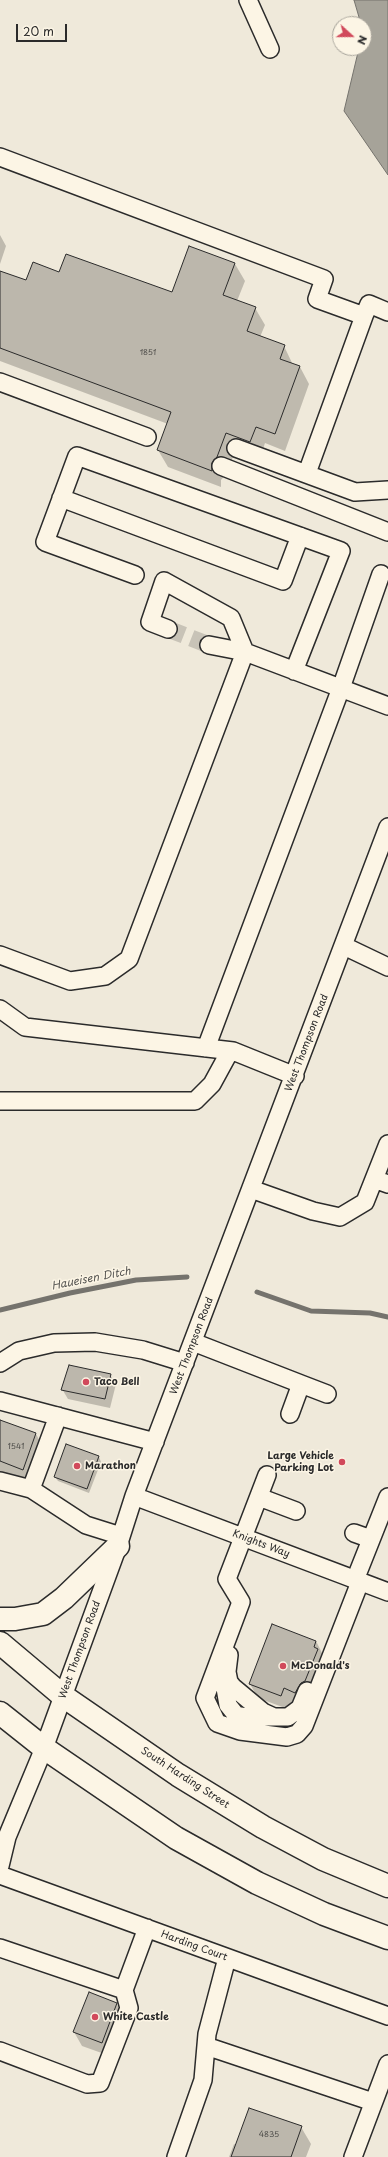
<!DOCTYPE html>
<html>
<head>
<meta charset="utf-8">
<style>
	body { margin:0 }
	#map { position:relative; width:388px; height:2157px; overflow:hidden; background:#efe9da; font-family:"Playpen Sans",sans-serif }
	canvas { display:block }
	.north { position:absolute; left:332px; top:16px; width:40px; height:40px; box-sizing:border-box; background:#fcf5e5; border:1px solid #a8a49b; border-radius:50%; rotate:111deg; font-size:11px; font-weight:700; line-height:16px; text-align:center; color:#2b2b2b }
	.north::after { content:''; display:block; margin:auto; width:14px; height:18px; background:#d1495b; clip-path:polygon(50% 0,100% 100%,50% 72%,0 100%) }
	.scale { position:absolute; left:16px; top:24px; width:51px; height:18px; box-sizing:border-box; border:2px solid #2b2b2b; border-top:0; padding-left:5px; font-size:12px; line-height:14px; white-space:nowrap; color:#2b2b2b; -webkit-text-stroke:3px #fcf5e5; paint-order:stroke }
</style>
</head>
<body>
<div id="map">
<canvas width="388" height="2157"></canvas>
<div class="north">N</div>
<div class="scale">20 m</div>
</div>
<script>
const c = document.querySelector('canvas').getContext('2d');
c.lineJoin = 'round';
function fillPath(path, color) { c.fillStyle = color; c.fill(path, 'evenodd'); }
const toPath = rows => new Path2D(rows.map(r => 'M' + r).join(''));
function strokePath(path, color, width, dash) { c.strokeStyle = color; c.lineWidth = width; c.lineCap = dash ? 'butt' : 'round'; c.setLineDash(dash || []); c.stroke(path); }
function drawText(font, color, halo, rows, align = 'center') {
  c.font = font + ' "Playpen Sans",sans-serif'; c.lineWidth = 3; c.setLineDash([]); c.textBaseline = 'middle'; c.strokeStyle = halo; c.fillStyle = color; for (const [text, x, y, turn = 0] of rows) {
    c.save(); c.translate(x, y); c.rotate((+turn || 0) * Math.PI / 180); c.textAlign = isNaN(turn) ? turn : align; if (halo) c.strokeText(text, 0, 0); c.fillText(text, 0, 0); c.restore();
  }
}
const water = toPath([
	[354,0,388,0,388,175,344,111,359,48,364,48,364,24,361,24,354,0]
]);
fillPath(water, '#a6a399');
strokePath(water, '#75736d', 1);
fillPath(toPath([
	[0,235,6,246,0,264],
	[190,247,235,264,245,281,237,301,255,308,265,325,260,337,284,346,293,365,300,367,309,384,285,451,265,443,260,458,236,449,226,474,221,480,221,487,168,467,158,450,168,424,0,361,0,272,26,282,60,274,172,294],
	[110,1375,116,1384,110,1408,68,1399,62,1389],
	[0,1421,36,1434,43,1447,31,1483,0,1472],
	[99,1457,101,1462,89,1493,58,1481,55,1477],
	[316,1641,323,1655,303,1706,291,1702,288,1709,258,1698,250,1684],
	[116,2003,124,2017,110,2056,82,2046,74,2032],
	[301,2127,311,2144,306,2157,229,2157,234,2144,237,2145]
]), '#0003');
strokePath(toPath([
	[257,1292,311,1311,370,1313,388,1317],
	[0,1310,70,1293,136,1280,187,1277]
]), '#75736d', 5);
const building = toPath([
	[189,246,235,263,223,295,256,307,247,331,285,345,280,359,300,366,275,434,256,427,250,442,226,433,217,457,212,463,212,471,157,450,171,412,0,348,0,271,26,280,33,262,59,272,66,254,172,292,189,246],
	[69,1365,111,1374,105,1399,61,1390,69,1365],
	[0,1420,36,1433,23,1470,0,1461,0,1420],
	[66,1444,99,1456,87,1489,54,1477,66,1444],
	[272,1624,316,1641,314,1647,318,1649,305,1681,301,1683,295,1693,284,1688,281,1696,249,1684,272,1624],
	[89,1992,117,2003,102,2043,73,2032,89,1992],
	[249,2108,302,2126,291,2157,231,2157,249,2108]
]);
fillPath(building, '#bcb7ac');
strokePath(building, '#2b2b2b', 1);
strokePath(toPath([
	[168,629,209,645]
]), '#c8c3b7', 17, [17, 8]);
const minor = toPath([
	[248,0,270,49],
	[0,157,324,279,317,299,364,316,307,473],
	[364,316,369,304,388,312],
	[0,382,147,437],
	[236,448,355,492,388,490],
	[221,466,388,532],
	[61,498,283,581,300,536],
	[135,575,45,542,77,456,341,551,294,671],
	[168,629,150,622,164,581,231,618,245,652,209,645],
	[344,946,388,967],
	[0,955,70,981,105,976,129,959,245,652,388,706],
	[0,1009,25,1027,233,1051,295,1076],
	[206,1048,341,688,381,574],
	[0,1101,195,1101,212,1084,230,1051],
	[374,1179,388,1184],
	[251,1189,313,1211,340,1217,365,1202,388,1144],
	[193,1342,301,1384,290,1414],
	[0,1363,19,1351,54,1343,95,1342,143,1350,185,1363],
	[301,1384,327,1394],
	[0,1401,155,1442],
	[58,1416,31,1489,86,1525,121,1536],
	[267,1475,227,1579,241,1602,205,1698,217,1723,240,1731,287,1737,297,1734,304,1726,360,1582],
	[0,1481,31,1489],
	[134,1496,388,1592],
	[259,1497,296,1511],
	[354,1533,371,1539],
	[355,1580,388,1497],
	[229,1655,225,1688,228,1705,236,1715,247,1717,288,1717,300,1708,307,1691],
	[227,1672,229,1682,233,1687,263,1712,274,1717],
	[0,1866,7,1837,44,1748,118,1546,134,1496,388,827],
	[0,1875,388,2016],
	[0,1948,124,1990,147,1928],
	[206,2046,373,2102],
	[0,2051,87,2084,100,2083,129,2008,124,1990],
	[176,2157,203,2080,207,2034,227,1958],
	[353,2157,388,2064]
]);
const major = toPath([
	[0,1619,15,1619,43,1614,64,1598,118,1546],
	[0,1643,63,1696,178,1775,263,1827,323,1859,388,1886],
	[0,1713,44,1748,176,1838,257,1883,324,1914,388,1938]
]);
strokePath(minor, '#2b2b2b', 20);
strokePath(major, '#2b2b2b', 25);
strokePath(minor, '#fcf5e5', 17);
strokePath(major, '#fcf5e5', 22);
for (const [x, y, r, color] of [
	[86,1382,4,"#d1495b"],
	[342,1462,4,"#d1495b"],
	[77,1466,4,"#d1495b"],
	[283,1666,4,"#d1495b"],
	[95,2017,4,"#d1495b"]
]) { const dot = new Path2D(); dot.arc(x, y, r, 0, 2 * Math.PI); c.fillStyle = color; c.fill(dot); strokePath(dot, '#fcf5e5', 1.5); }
drawText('8px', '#4f4e4b', null, [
	["1851",148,353],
	["1541",16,1447],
	["4835",269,2135]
]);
drawText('10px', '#2b2b2b', '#fcf5e5', [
	["West Thompson Road",307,1043,-69],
	["West Thompson Road",192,1346,-69],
	["Knights Way",261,1544,21],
	["West Thompson Road",80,1650,-70],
	["South Harding Street",185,1778,33],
	["Harding Court",194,1946,20]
]);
drawText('bold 10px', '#2b2b2b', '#fcf5e5', [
	["Taco Bell",94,1382],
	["Large Vehicle",334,1456,"right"],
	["Parking Lot",334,1468,"right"],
	["Marathon",85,1466],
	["McDonald's",291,1666],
	["White Castle",103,2017]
], 'left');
drawText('italic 11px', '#565552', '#fcf5e5', [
	["Haueisen Ditch",91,1279,-11]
]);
</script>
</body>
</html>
